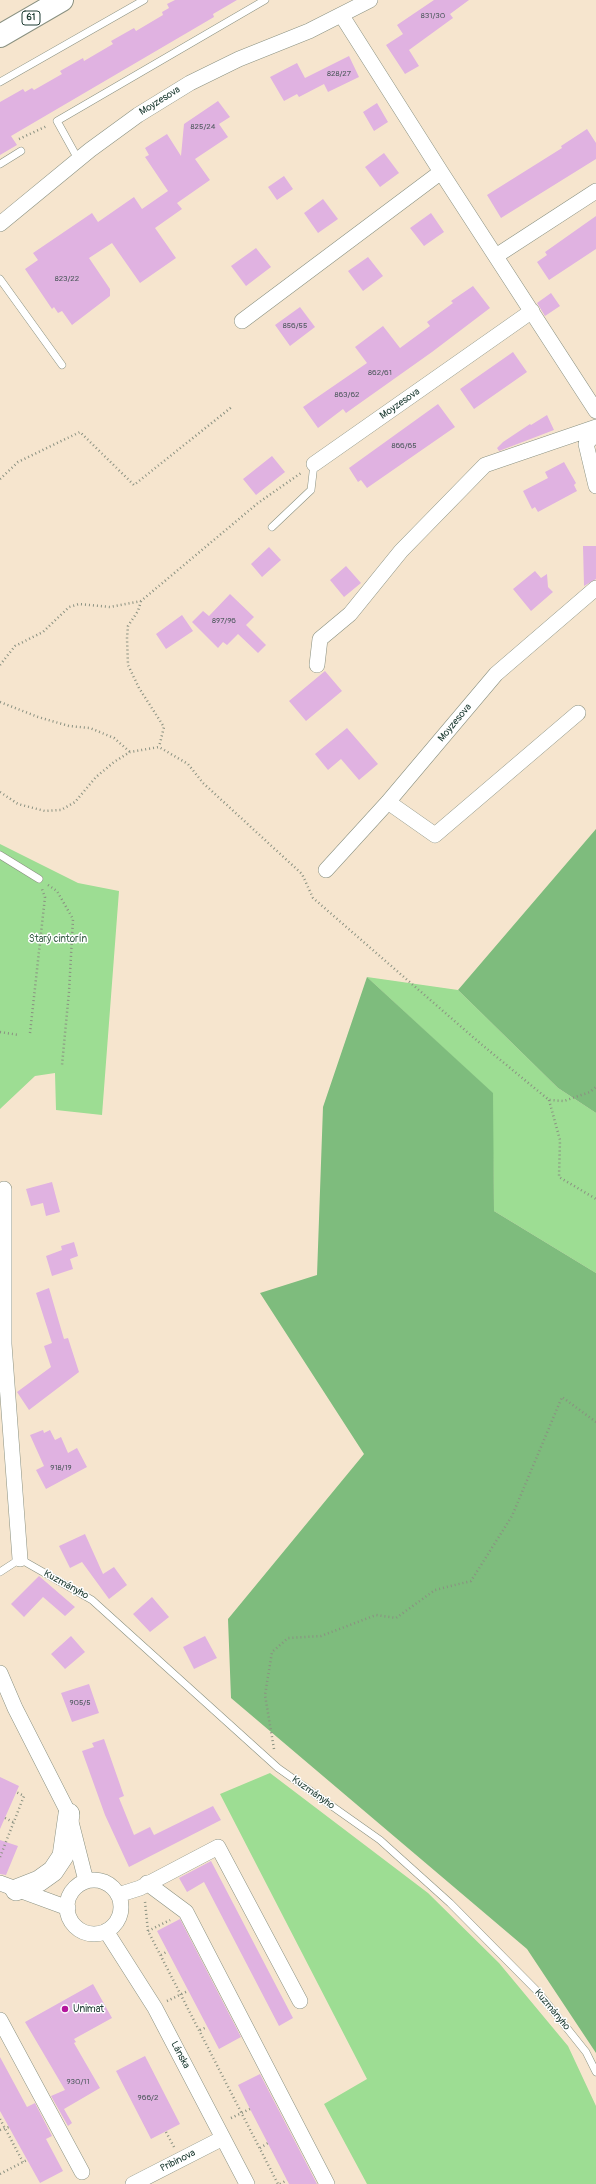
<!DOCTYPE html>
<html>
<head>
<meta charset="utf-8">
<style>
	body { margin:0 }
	canvas { display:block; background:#f6e5ce }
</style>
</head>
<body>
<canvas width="596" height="2184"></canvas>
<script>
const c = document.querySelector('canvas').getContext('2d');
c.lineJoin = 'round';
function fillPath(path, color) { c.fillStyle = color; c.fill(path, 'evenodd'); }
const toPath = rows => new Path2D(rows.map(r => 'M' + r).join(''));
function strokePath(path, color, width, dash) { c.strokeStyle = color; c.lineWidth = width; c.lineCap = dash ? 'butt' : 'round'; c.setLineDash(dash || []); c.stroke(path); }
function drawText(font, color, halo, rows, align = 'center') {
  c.font = font + ' Pangolin,sans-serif'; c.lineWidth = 3; c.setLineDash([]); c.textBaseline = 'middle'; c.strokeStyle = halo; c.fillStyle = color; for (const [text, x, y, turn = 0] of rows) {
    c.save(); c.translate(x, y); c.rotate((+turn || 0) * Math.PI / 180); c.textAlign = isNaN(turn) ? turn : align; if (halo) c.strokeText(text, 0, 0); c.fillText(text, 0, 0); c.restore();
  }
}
fillPath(toPath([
	[0,844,78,883,119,891,102,1115,56,1110,55,1073,35,1076,0,1109],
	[367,977,458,990,558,1088,596,1113,596,1273,494,1211,492,1093],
	[270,1773,428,1893,499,1963,568,2046,596,2106,596,2184,367,2184,324,2104,367,2079,220,1794]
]), '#9ddd93');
fillPath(toPath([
	[596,829,596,1113,558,1088,458,990],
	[367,977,493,1093,494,1211,596,1273,596,2053,527,1949,231,1698,228,1619,364,1454,260,1293,317,1275,323,1107]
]), '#7ebc7d');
fillPath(toPath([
	[175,0,237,0,213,14,214,17,11,136,17,145,0,155,0,102,23,89,25,92,32,88,34,90,62,74,60,71,83,58,84,61,113,44,111,41,134,28,136,31,163,15,162,12,169,8,167,4],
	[434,0,469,0,450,14,453,18,409,50,419,66,405,74,386,45,403,34,397,25],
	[349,56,359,77,328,92,324,84,299,97,297,94,284,101,270,77,297,63,305,78],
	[218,101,230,117,219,124,228,137,195,159,210,180,177,203,182,209,155,228,176,258,140,283,112,243,89,258,110,289,110,296,72,325,62,311,58,313,54,307,52,309,25,269,38,260,33,253,92,213,98,222,134,197,142,209,168,191,145,157,149,155,145,148,167,134,181,156,184,124],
	[377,103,388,122,374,131,363,112],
	[587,129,596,143,596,159,501,218,487,195,562,148,561,146],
	[384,153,399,173,380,187,365,167],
	[284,176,293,189,277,200,268,187],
	[323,199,338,219,318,233,304,213],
	[431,213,444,232,424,246,410,228],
	[596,216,596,249,549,280,537,262,547,255,545,252],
	[256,248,271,267,246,286,231,266],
	[368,257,383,276,363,291,348,271],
	[473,286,490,308,432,352,346,413,343,409,318,428,303,407,367,363,355,347,383,326,400,348,430,326,427,322,453,303,451,301],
	[551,293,560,306,545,316,537,303],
	[300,307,315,327,290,346,275,325],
	[513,352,527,372,474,409,460,389],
	[438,404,455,427,367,488,361,480,358,482,349,468],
	[547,415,554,430,499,451,497,448,503,442,530,424,531,425],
	[272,456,285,472,256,495,243,479],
	[564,462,576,483,574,485,577,491,538,512,535,507,532,509,523,491,548,478,545,472],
	[583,546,596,546,596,579,584,586],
	[269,547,281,560,262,577,251,564],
	[346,566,361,583,344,597,330,580],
	[535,571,541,578,547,574,548,587,553,592,531,611,513,589],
	[230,594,254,617,246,625,266,645,258,653,238,634,227,645,223,642,218,648,192,622,203,611,209,616],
	[182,615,193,631,166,649,156,634],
	[325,671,342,691,306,721,289,701],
	[347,728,378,764,359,780,341,759,328,770,315,754],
	[52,1182,60,1212,46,1216,43,1203,31,1206,26,1189],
	[74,1242,78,1256,70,1259,73,1269,52,1276,46,1256,62,1250,61,1246],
	[49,1288,64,1339,68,1338,79,1372,29,1410,17,1392,51,1367,44,1346,52,1343,36,1293],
	[43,1430,44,1433,50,1430,55,1440,61,1437,68,1453,77,1448,87,1467,46,1489,36,1470,44,1466,30,1435],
	[85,1534,103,1574,114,1567,127,1585,109,1599,82,1562,70,1568,59,1546],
	[39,1576,75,1607,65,1616,43,1597,24,1617,11,1604],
	[152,1597,169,1617,150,1632,133,1614],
	[71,1636,85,1652,65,1669,51,1654],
	[205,1636,217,1658,194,1669,183,1647],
	[89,1684,99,1713,72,1722,61,1693],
	[104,1739,124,1796,119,1798,134,1835,150,1827,154,1835,213,1806,221,1820,129,1867,105,1815,82,1751,94,1747,92,1743],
	[0,1777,19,1786,0,1829],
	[0,1840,18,1846,6,1875,0,1874],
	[211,1861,293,2018,279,2026,204,1882,187,1892,179,1878],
	[180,1919,241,2037,219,2049,157,1931],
	[93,1984,112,2018,74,2039,76,2042,74,2043,100,2088,64,2109,72,2123,68,2126,51,2096,65,2090,25,2022],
	[145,2056,180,2124,151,2139,116,2071],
	[0,2057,27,2107,35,2103,52,2136,46,2139,63,2171,40,2183,0,2111],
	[260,2074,317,2184,289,2184,250,2109,238,2085]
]), '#e0b2e1');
const lane = toPath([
	[0,82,144,0],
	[78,159,57,121,265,0],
	[0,164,21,151],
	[0,279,62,365],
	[272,527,311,490,314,464],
	[0,855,39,879],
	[0,1572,20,1559,92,1600,278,1768,380,1840,450,1903,538,1992,586,2052,596,2072]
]);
const street = toPath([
	[342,16,441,172,596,411],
	[0,224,90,150,138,115,190,83,239,59,309,31,370,0],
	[496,256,596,191],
	[242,321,441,172],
	[596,433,586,444,596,486],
	[314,464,532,311],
	[317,665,320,639,350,614,401,551,485,465,596,427],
	[388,802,435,835,578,713],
	[326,870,388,802,496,674,596,588],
	[4,1189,4,1344,20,1559],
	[0,1673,15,1708,69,1814,86,1881],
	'67 1907a27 27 0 1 1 54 0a27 27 0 1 1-54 0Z',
	[0,1883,68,1908],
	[147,1883,186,1912,327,2184],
	[118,1895,140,1888,218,1847,300,2001],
	[106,1931,155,2008,247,2184],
	[0,2020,82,2172],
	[133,2184,223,2138]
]);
const secondary = toPath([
	[16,1890,39,1881,53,1871,63,1856,69,1814]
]);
const primary = toPath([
	[0,36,62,0]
]);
strokePath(lane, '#8a9181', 8);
strokePath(street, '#8a9181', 16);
strokePath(secondary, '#8a9181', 22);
strokePath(primary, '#8a9181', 24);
strokePath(toPath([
	[19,139,47,126],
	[0,479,18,462,80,432,134,485,233,406],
	[141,601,138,611,128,626,127,638,128,665,139,688,164,727,159,747],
	[0,665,15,646,43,632,69,607,79,604,110,607,141,601,258,503,301,473],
	[0,702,38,717,69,726,90,728,114,738,130,752],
	[0,792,18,804,45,811,61,810,75,802,96,777,114,762,130,752,159,747,188,764,203,783,302,874,313,898,481,1044,549,1100,564,1101,590,1092,596,1087],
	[48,885,57,891,73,919,69,992,62,1065],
	[0,1032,19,1035],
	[30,1033,45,897,42,889],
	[549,1100,560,1140,559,1177,596,1199],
	[274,1749,265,1695,272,1652,288,1638,321,1636,376,1615,396,1618,435,1590,471,1581,512,1516,562,1397,596,1422],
	[5,1818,13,1822],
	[0,1857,24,1796,16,1792],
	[145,1902,148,1931,278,2184],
	[148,1931,170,1920],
	[161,1955,168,1951],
	[167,2001,188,1991],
	[200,2030,207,2027],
	[231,2118,250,2109],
	[0,2119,23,2162],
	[0,2130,9,2127],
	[166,2132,174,2147],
	[260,2148,268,2143],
	[0,2174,27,2160],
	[280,2184,287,2180]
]), '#8a9181', 2.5, [1, 3]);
strokePath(lane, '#fff', 7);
strokePath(street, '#fff', 15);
strokePath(secondary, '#fff', 21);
strokePath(primary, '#fff', 22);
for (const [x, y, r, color] of [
	[65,2009,4,"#b5179e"]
]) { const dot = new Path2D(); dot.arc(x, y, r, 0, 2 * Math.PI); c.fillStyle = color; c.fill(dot); strokePath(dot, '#fff', 1.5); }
drawText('8px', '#4f5a5f', null, [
	["831/30",433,16],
	["828/27",339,74],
	["825/24",203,127],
	["823/22",67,279],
	["856/55",295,326],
	["862/61",380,373],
	["863/62",347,395],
	["866/65",404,446],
	["897/96",224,621],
	["918/19",61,1468],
	["905/5",80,1703],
	["930/11",78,2082],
	["966/2",148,2098]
]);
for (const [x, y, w] of [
	[31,18,18]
]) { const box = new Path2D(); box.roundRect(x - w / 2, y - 7, w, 14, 3); c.fillStyle = '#fff'; c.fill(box); strokePath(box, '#1f3d34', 1); }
drawText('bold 9px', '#1f3d34', null, [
	["61",31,18]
]);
drawText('10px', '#1f3d34', '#fff', [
	["Moyzesova",160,101,-32],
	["Moyzesova",400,404,-35],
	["Moyzesova",455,723,-50],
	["Kuzmányho",66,1585,29],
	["Kuzmányho",313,1793,35],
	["Kuzmányho",552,2010,50],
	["Lánska",180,2055,62],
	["Pribinova",178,2161,-27]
]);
drawText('10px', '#3e654c', '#fff', [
	["Starý cintorín",58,939]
]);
drawText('10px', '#1f3d34', '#fff', [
	["Unimat",73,2009]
], 'left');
</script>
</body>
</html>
